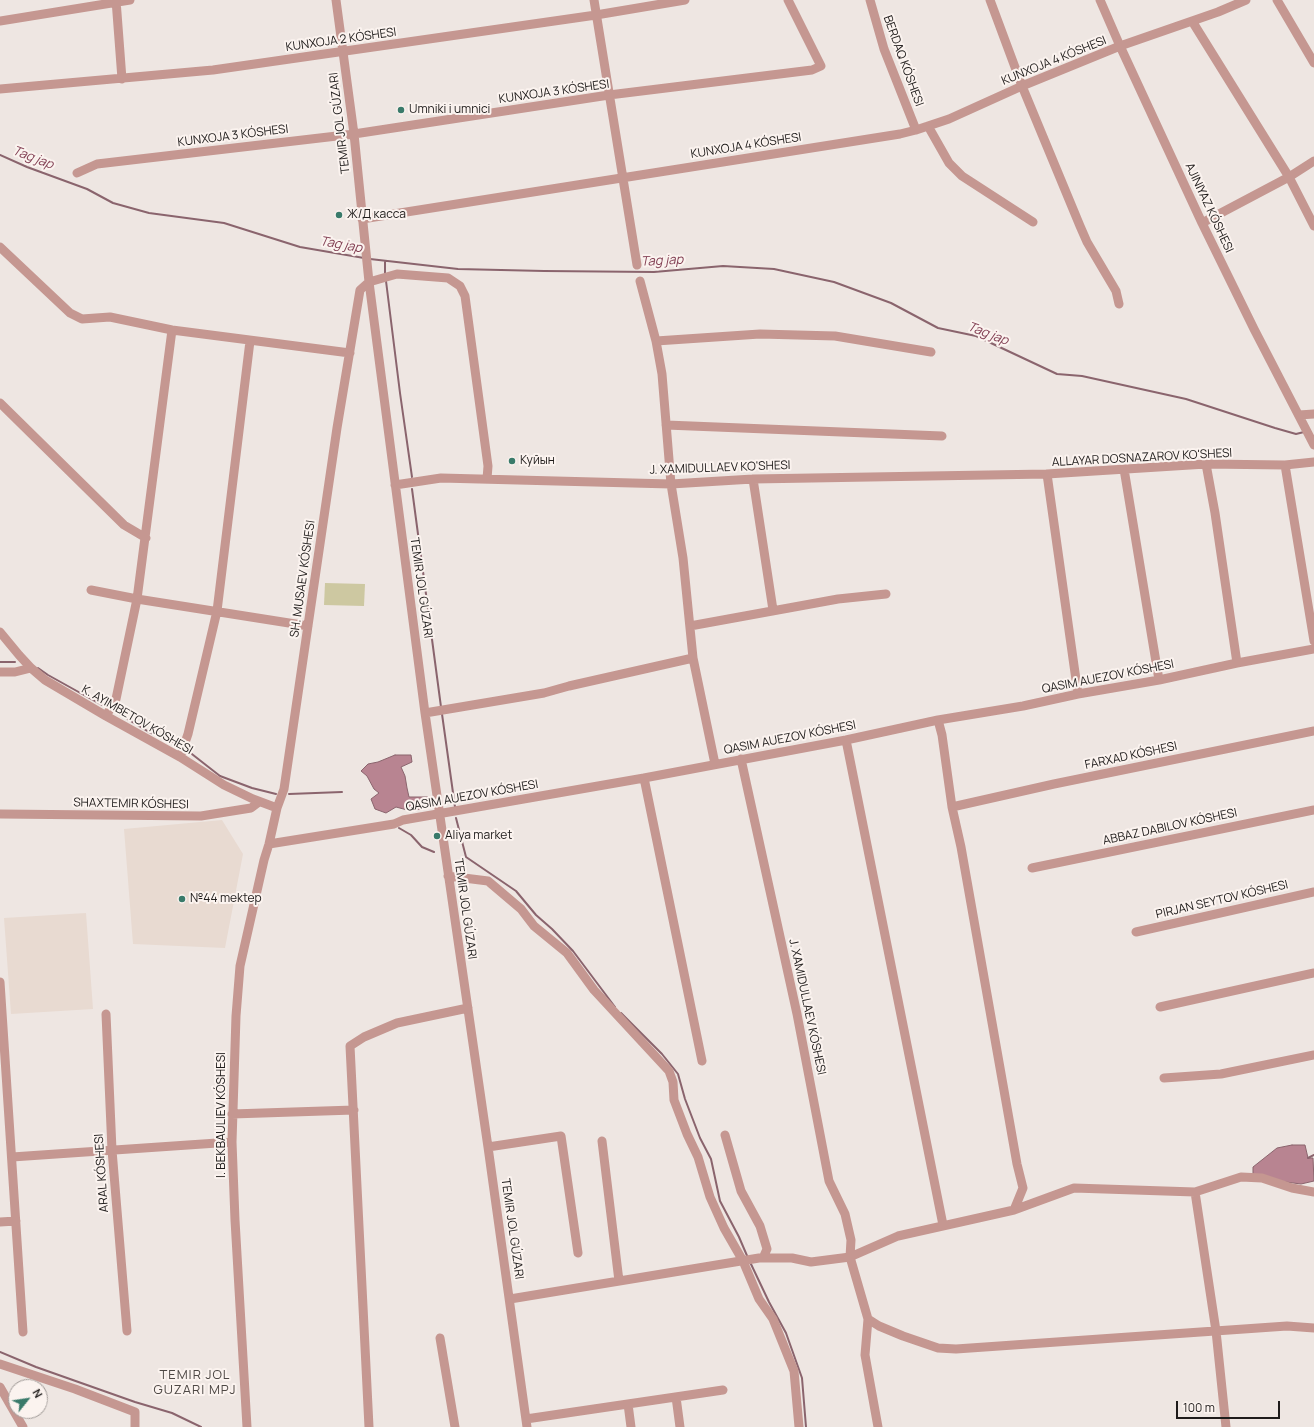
<!DOCTYPE html>
<html>
<head>
<meta charset="utf-8">
<style>
	body { margin:0 }
	#map { position:relative; width:1314px; height:1427px; overflow:hidden; background:#eee6e2; font-family:Manrope,sans-serif }
	canvas { display:block }
	.north { position:absolute; left:8px; top:1379px; width:40px; height:40px; box-sizing:border-box; background:#fbf3ef; border:1px solid #a39d9a; border-radius:50%; rotate:60deg; font-size:11px; font-weight:700; line-height:16px; text-align:center; color:#1e1b1a }
	.north::after { content:''; display:block; margin:auto; width:14px; height:18px; background:#397a6a; clip-path:polygon(50% 0,100% 100%,50% 72%,0 100%) }
	.scale { position:absolute; left:1176px; top:1401px; width:104px; height:18px; box-sizing:border-box; border:2px solid #1e1b1a; border-top:0; padding-left:5px; font-size:12px; line-height:14px; white-space:nowrap; color:#1e1b1a; -webkit-text-stroke:3px #fbf3ef; paint-order:stroke }
</style>
</head>
<body>
<div id="map">
<canvas width="1314" height="1427"></canvas>
<div class="north">N</div>
<div class="scale">100 m</div>
</div>
<script>
const c = document.querySelector('canvas').getContext('2d');
c.lineJoin = 'round';
function fillPath(path, color) { c.fillStyle = color; c.fill(path, 'evenodd'); }
const toPath = rows => new Path2D(rows.map(r => 'M' + r).join(''));
function strokePath(path, color, width, dash) { c.strokeStyle = color; c.lineWidth = width; c.lineCap = dash ? 'butt' : 'round'; c.setLineDash(dash || []); c.stroke(path); }
function drawText(font, color, halo, rows, align = 'center') {
  c.font = font + ' Manrope,sans-serif'; c.lineWidth = 4; c.setLineDash([]); c.textBaseline = 'middle'; c.strokeStyle = halo; c.fillStyle = color; for (const [text, x, y, turn = 0] of rows) {
    c.save(); c.translate(x, y); c.rotate((+turn || 0) * Math.PI / 180); c.textAlign = isNaN(turn) ? turn : align; if (halo) c.strokeText(text, 0, 0); c.fillText(text, 0, 0); c.restore();
  }
}
fillPath(toPath([
	[222,820,243,854,225,948,133,944,124,829],
	[86,913,93,1009,11,1014,4,918]
]), '#e8dad1');
fillPath(toPath([
	[325,583,365,584,364,606,324,605]
]), '#cdc8a1');
const water = toPath([
	[395,755,411,755,412,762,401,767,405,776,407,788,409,797,428,797,429,803,424,808,411,811,396,807,386,813,375,809,371,799,379,793,374,789,367,776,361,771,368,764,378,762,395,755],
	[1292,1145,1305,1145,1308,1158,1313,1158,1314,1181,1301,1184,1278,1181,1253,1174,1253,1167,1277,1148,1292,1145]
]);
fillPath(water, '#b88491');
strokePath(water, '#8a646d', 1);
strokePath(toPath([
	[0,155,27,167,87,189,113,203,149,213,224,223,300,247,364,258],
	[370,259,458,269,544,271,654,272,723,266,774,269,834,282,891,303,938,328,976,336,1057,374,1082,376,1186,399,1275,428,1296,434,1304,432],
	[385,261,385,273],
	[386,281,400,393,412,477],
	[412,489,441,707],
	[0,662,15,662],
	[38,668,48,675,102,705],
	[114,711,149,732,178,744],
	[442,714,455,807],
	[188,751,220,776,252,788,276,794],
	[289,794,342,792],
	[456,818,466,857,516,891,536,915,552,929,573,951,615,1007],
	[399,828,411,835,422,847,434,852],
	[621,1013,662,1054,678,1074,685,1099,700,1138,711,1159,720,1201,739,1237,748,1258],
	[1308,1158,1314,1155],
	[750,1262,769,1302,786,1333,802,1378,806,1427],
	[0,1352,36,1367,135,1402,172,1413,201,1427]
]), '#8a646d', 2);
strokePath(toPath([
	[116,0,122,79],
	[336,0,354,134,369,282,425,713,488,1147,527,1427],
	[594,0,637,265],
	[870,0,884,49,916,130],
	[990,0,1022,86,1080,226,1087,242,1116,291,1119,304],
	[1100,0,1120,46,1202,223,1254,329,1314,445],
	[1277,0,1314,63],
	[0,21,130,0],
	[1192,21,1289,177,1314,226],
	[0,89,213,70,596,15,685,0],
	[928,126,949,163,962,176,1033,222],
	[77,173,97,164,354,134,609,95,812,70,821,66,788,0],
	[362,219,900,134,916,130,949,119,1022,86,1120,46,1218,12,1246,0],
	[1202,223,1289,177,1314,161],
	[0,247,70,313,82,319,110,317,172,330,350,353],
	[640,281,656,341,662,374,671,484,683,558,693,658,715,764],
	[656,341,760,334,835,336,931,352],
	[0,403,124,525,146,538],
	[1299,415,1314,414],
	[666,425,942,436],
	[1206,464,1215,513,1237,663],
	[1285,465,1314,641],
	[1124,469,1159,680],
	[1047,474,1078,694],
	[753,479,773,610],
	[395,485,441,478,671,484,753,479,1047,474,1206,464,1285,465,1314,462],
	[91,590,137,599,308,626],
	[690,626,838,599,886,594],
	[0,632,19,655,31,668,45,680,106,716,180,757,224,785,253,799,277,808],
	[0,672,15,672,31,668],
	[425,713,544,693,569,686,693,658],
	[106,716,116,699,137,599,172,330],
	[938,720,942,735,952,807,961,847,1017,1164,1023,1188,1014,1210],
	[846,740,943,1225],
	[180,757,188,734,217,611,250,341],
	[741,759,797,1014,829,1181,845,1214,851,1240,850,1257,868,1319,879,1326,903,1336,938,1348,956,1349,1287,1326,1314,1328],
	[644,778,702,1061],
	[952,807,1054,784,1314,731],
	[0,814,201,816,251,808,259,802],
	[269,844,394,824,403,820,644,778,846,740,938,720,1023,706,1078,694,1159,680,1237,663,1314,649],
	[1032,868,1314,810],
	[448,876,488,881,521,909,534,926,567,953,594,990,669,1071,673,1082,674,1100,687,1134,698,1157,710,1197,724,1228,743,1261,759,1299,773,1319,794,1371,799,1427],
	[1136,932,1314,892],
	[0,982,23,1332],
	[1160,1007,1314,973],
	[106,1014,112,1150,127,1331],
	[1164,1078,1221,1074,1314,1055],
	[232,1114,354,1110],
	[725,1135,741,1191,760,1226,767,1249,763,1258],
	[602,1141,619,1281],
	[488,1147,561,1136,578,1253],
	[12,1157,232,1142],
	[1195,1192,1216,1331,1226,1427],
	[0,1222,16,1221],
	[510,1299,759,1258,792,1258,811,1262,850,1257,898,1236,1014,1210,1074,1188,1195,1192,1241,1177,1262,1178,1292,1188,1314,1192],
	[868,1319,865,1355,878,1427],
	[440,1338,455,1427],
	[0,1364,75,1389,135,1412,135,1427],
	[0,1387,23,1427],
	[676,1397,680,1427],
	[628,1404,631,1427],
	[526,1419,723,1390],
	[247,1427,235,1220,232,1142,236,1016,240,966,264,860,269,844,277,808,284,789,337,428,360,290,369,282,397,274,448,278,460,286,465,296,488,466,487,479],
	[369,1427,350,1046,364,1037,397,1023,468,1008]
]), '#c59791', 9);
for (const [x, y, r, color] of [
	[401,110,4,"#397a6a"],
	[339,215,4,"#397a6a"],
	[512,461,4,"#397a6a"],
	[437,836,4,"#397a6a"],
	[182,899,4,"#397a6a"]
]) { const dot = new Path2D(); dot.arc(x, y, r, 0, 2 * Math.PI); c.fillStyle = color; c.fill(dot); strokePath(dot, '#fbf3ef', 1.5); }
drawText('12px', '#1e1b1a', '#fbf3ef', [
	["KUNXOJA 2 KÓSHESI",341,40,-8],
	["BERDAQ KÓSHESI",903,61,70],
	["KUNXOJA 4 KÓSHESI",1054,61,-22],
	["KUNXOJA 3 KÓSHESI",554,92,-8],
	["TEMIR JOL GÚZARI",340,123,-97],
	["KUNXOJA 3 KÓSHESI",233,136,-7],
	["KUNXOJA 4 KÓSHESI",746,146,-9],
	["AJINIYAZ KÓSHESI",1209,208,65],
	["ALLAYAR DOSNAZAROV KO'SHESI",1142,458,-3],
	["J. XAMIDULLAEV KO'SHESI",720,468,-2],
	["SH. MUSAEV KÓSHESI",303,579,-82],
	["TEMIR JOL GÚZARI",421,588,82],
	["QASIM AUEZOV KÓSHESI",1108,677,-11],
	["K. AYIMBETOV KÓSHESI",137,720,30],
	["QASIM AUEZOV KÓSHESI",790,738,-11],
	["FARXAD KÓSHESI",1131,756,-12],
	["QASIM AUEZOV KÓSHESI",472,796,-10],
	["SHAXTEMIR KÓSHESI",131,804,1],
	["ABBAZ DABILOV KÓSHESI",1170,827,-12],
	["PIRJAN SEYTOV KÓSHESI",1222,900,-13],
	["TEMIR JOL GÚZARI",465,909,82],
	["J. XAMIDULLAEV KÓSHESI",807,1007,78],
	["I. BEKBAULIEV KÓSHESI",222,1115,-90],
	["ARAL KÓSHESI",102,1173,-94],
	["TEMIR JOL GÚZARI",512,1229,82]
]);
drawText('12px', '#1e1b1a', '#fbf3ef', [
	["Umniki i umnici",409,110],
	["Ж/Д касса",347,215],
	["Куйын",520,461],
	["Aliya market",445,836],
	["№44 mektep",190,899]
], 'left');
drawText('italic 13px', '#813e52', '#fbf3ef', [
	["Tag jap",33,158,21],
	["Tag jap",341,245,10],
	["Tag jap",662,261,-3],
	["Tag jap",988,334,21]
]);
c.letterSpacing = '1px';
drawText('13px', '#4e4845', '#fbf3ef', [
	["TEMIR JOL",195,1375],
	["GUZARI MPJ",195,1390]
]);
c.letterSpacing = '0px';
</script>
</body>
</html>
